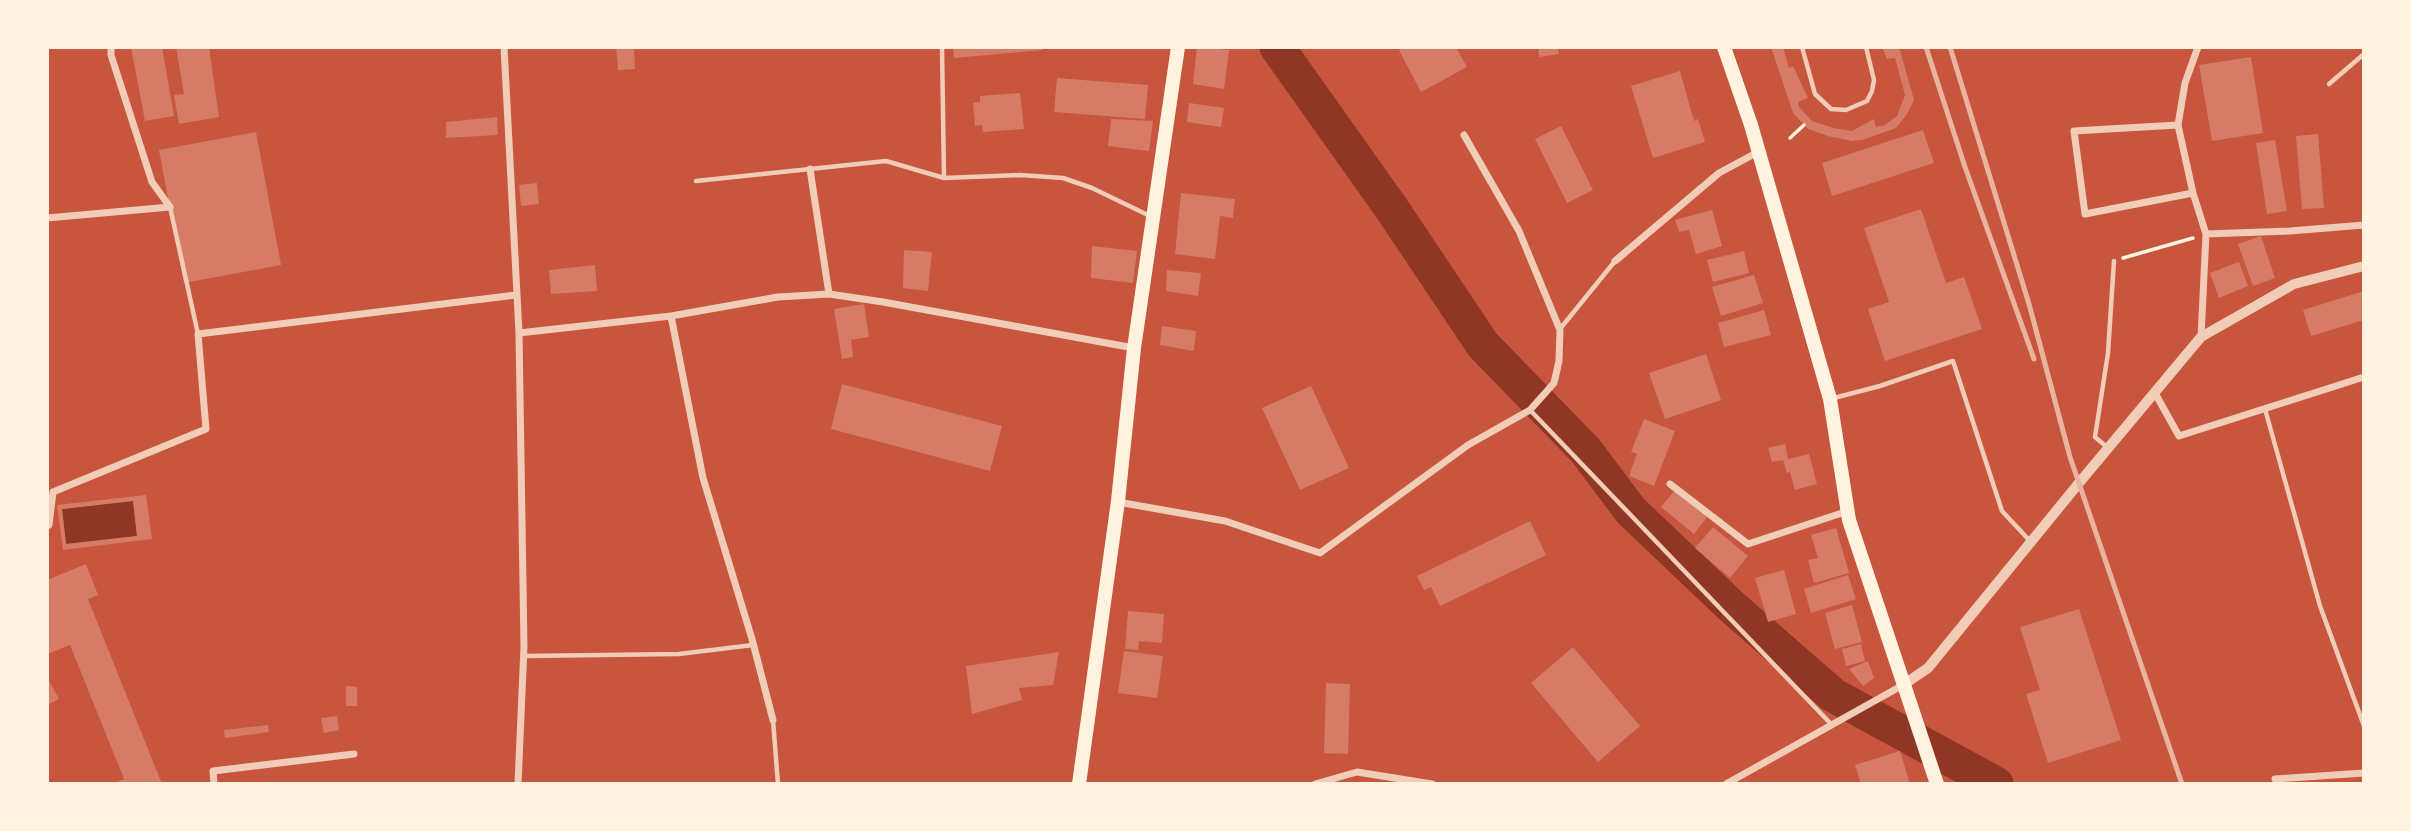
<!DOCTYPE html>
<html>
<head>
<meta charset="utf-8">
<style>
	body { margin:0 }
	#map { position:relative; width:2411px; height:831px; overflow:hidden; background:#c8553d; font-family:"Fira Sans",sans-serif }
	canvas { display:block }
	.frame { position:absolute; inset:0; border:49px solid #fff3e0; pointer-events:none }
</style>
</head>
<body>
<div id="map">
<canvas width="2411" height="831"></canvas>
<div class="frame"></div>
</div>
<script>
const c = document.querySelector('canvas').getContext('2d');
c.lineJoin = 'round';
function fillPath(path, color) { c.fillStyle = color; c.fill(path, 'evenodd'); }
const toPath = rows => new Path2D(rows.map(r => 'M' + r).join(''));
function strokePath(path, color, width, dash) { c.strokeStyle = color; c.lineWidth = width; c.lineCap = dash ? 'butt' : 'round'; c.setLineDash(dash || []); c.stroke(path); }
fillPath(toPath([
	[133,501,137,536,66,544,62,509]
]), '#8f3625');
strokePath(toPath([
	[1277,47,1392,209,1483,345,1586,451,1631,511,1731,606,1833,695,1996,784]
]), '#8f3625', 35);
fillPath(toPath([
	[131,47,162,47,174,116,145,121],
	[176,47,209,47,219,117,179,124,174,95,184,94],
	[616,47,634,47,635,69,618,70],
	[953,47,1043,47,1043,50,954,58],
	[1197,47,1229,50,1224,89,1193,84],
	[1404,47,1456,47,1467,67,1421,92,1399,50],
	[1538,47,1558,47,1559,54,1539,57],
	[1771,47,1783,47,1789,68,1793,66,1808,98,1798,102,1799,107,1812,121,1833,128,1852,131,1874,119,1876,127,1885,125,1897,116,1905,95,1895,58,1887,59,1882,47,1899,47,1914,100,1907,114,1896,128,1862,140,1852,141,1828,136,1808,129,1793,113],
	[2251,57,2263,133,2212,141,2199,65],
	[1680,71,1694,121,1698,119,1705,142,1653,158,1631,86],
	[1057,78,1148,85,1145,119,1054,112],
	[1020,93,1024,129,983,132,982,125,975,126,973,103,980,102,980,96],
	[1189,103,1224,108,1221,127,1187,122],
	[497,117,498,135,446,138,446,122],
	[1111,119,1153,121,1149,151,1108,146],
	[1561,126,1593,190,1567,203,1535,139],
	[1923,130,1934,163,1832,196,1822,163],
	[256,132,281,265,184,283,159,150],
	[2318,134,2324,208,2302,209,2296,136],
	[2275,140,2287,211,2267,214,2256,143],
	[537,183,539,204,521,206,519,185],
	[1181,193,1235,199,1233,218,1220,216,1215,259,1175,254],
	[1921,209,1946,283,1964,277,1982,329,1885,361,1868,309,1889,302,1864,228],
	[1712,210,1722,246,1696,254,1689,230,1679,232,1675,220],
	[2261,236,2275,278,2253,286,2238,244],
	[1092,246,1137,251,1133,283,1091,278],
	[904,250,932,252,928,291,903,288],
	[1744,251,1749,273,1713,282,1707,260],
	[2239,262,2248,286,2219,298,2210,273],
	[595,265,597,291,551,294,549,270],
	[1167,270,1201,273,1198,296,1166,291],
	[1754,275,1763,303,1721,316,1712,287],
	[2364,291,2364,320,2311,336,2303,310],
	[864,304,869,337,851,340,853,357,842,359,834,309],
	[1764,310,1771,335,1724,347,1718,323],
	[1162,326,1196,331,1194,351,1160,345],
	[1706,354,1721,400,1665,419,1649,373],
	[842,384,1002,426,990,471,831,429],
	[1311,386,1349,468,1300,490,1262,408],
	[1644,419,1675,431,1654,486,1629,476,1637,454,1631,452],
	[1785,444,1788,459,1809,454,1817,484,1795,490,1790,472,1787,473,1783,460,1772,462,1768,448],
	[1674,491,1707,517,1694,534,1661,507],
	[146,495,152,539,63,550,57,505],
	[133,501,137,536,66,544,62,509],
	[1530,521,1546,555,1440,606,1431,587,1424,590,1417,576],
	[1713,527,1748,556,1730,578,1695,548],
	[1836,528,1849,573,1814,583,1808,560,1818,558,1811,535],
	[86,564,98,595,88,599,162,784,112,784,124,779,70,645,48,654,47,652,47,580],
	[1784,570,1796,614,1768,622,1755,578],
	[1848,575,1856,599,1811,613,1804,589],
	[1852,605,1862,642,1835,649,1825,613],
	[2079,609,2121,740,2048,763,2026,694,2040,690,2020,627],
	[1128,611,1164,614,1162,643,1139,641,1138,650,1125,649],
	[1861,644,1865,661,1846,666,1842,649],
	[1573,647,1640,726,1598,762,1531,683],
	[1124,651,1163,656,1157,698,1118,693],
	[1059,652,1053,685,1019,688,1022,700,972,714,966,666],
	[1868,661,1874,678,1863,686,1849,669],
	[47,677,59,699,47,705],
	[1326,683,1350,684,1348,754,1324,753],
	[346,686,357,687,357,706,346,706],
	[337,716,339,730,324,733,321,718],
	[268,725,269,732,225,738,224,730],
	[1900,751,1910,784,1861,784,1855,765]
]), '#d67c66');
strokePath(toPath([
	[1790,138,1804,125],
	[2123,258,2193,238]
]), '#fff3e0', 3.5);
strokePath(toPath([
	[942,47,944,178],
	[1802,47,1815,94,1831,109,1846,110,1867,101,1872,91,1874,80,1866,47],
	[2329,84,2364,54],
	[696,181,886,161,944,178,1020,175,1063,178,1092,188,1152,217],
	[170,207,198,334],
	[1560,329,1615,261],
	[1834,398,1880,386,1953,361,2002,511,2030,541],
	[2265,409,2320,606,2364,726],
	[1530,410,1831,724],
	[2108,448,2095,437,2108,353,2114,261],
	[524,656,679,654,753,645],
	[773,720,778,784]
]), '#f1ccb7', 4.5);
strokePath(toPath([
	[111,47,111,55,152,182,170,207],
	[504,47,519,333,524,647,518,784],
	[2198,47,2185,83,2178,125,2193,193,2206,234,2201,337],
	[2178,125,2074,131,2085,214,2193,193],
	[810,169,829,294],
	[47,218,170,207],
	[2206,234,2290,231,2364,225],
	[1615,261,1719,173,1758,152],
	[671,316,703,478,752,639,773,720],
	[519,333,671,316,778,297,829,294,883,302,1134,348],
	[2155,393,2179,436,2364,377],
	[1670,484,1748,544,1848,511],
	[1118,502,1225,521,1320,553,1468,445,1530,410,1554,383,1559,361,1560,330,1519,231,1464,135],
	[47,526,49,525,53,492,206,429,198,334,516,295],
	[2275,779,2364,773],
	[214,784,213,771,354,754],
	[1315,784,1357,772,1432,784],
	[1726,784,1903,685]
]), '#f1ccb7', 7);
strokePath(toPath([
	[1903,685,1928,668,2079,483,2201,337,2294,284,2364,266]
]), '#f1ccb7', 10);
strokePath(toPath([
	[1724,47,1751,125,1830,399,1849,520,1937,784],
	[1079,784,1118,501,1134,348,1178,47]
]), '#fff3e0', 14);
strokePath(toPath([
	[1926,47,1965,167,2034,359],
	[1950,47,2029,304,2070,457,2182,784]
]), '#e9b49f', 5);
</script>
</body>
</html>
